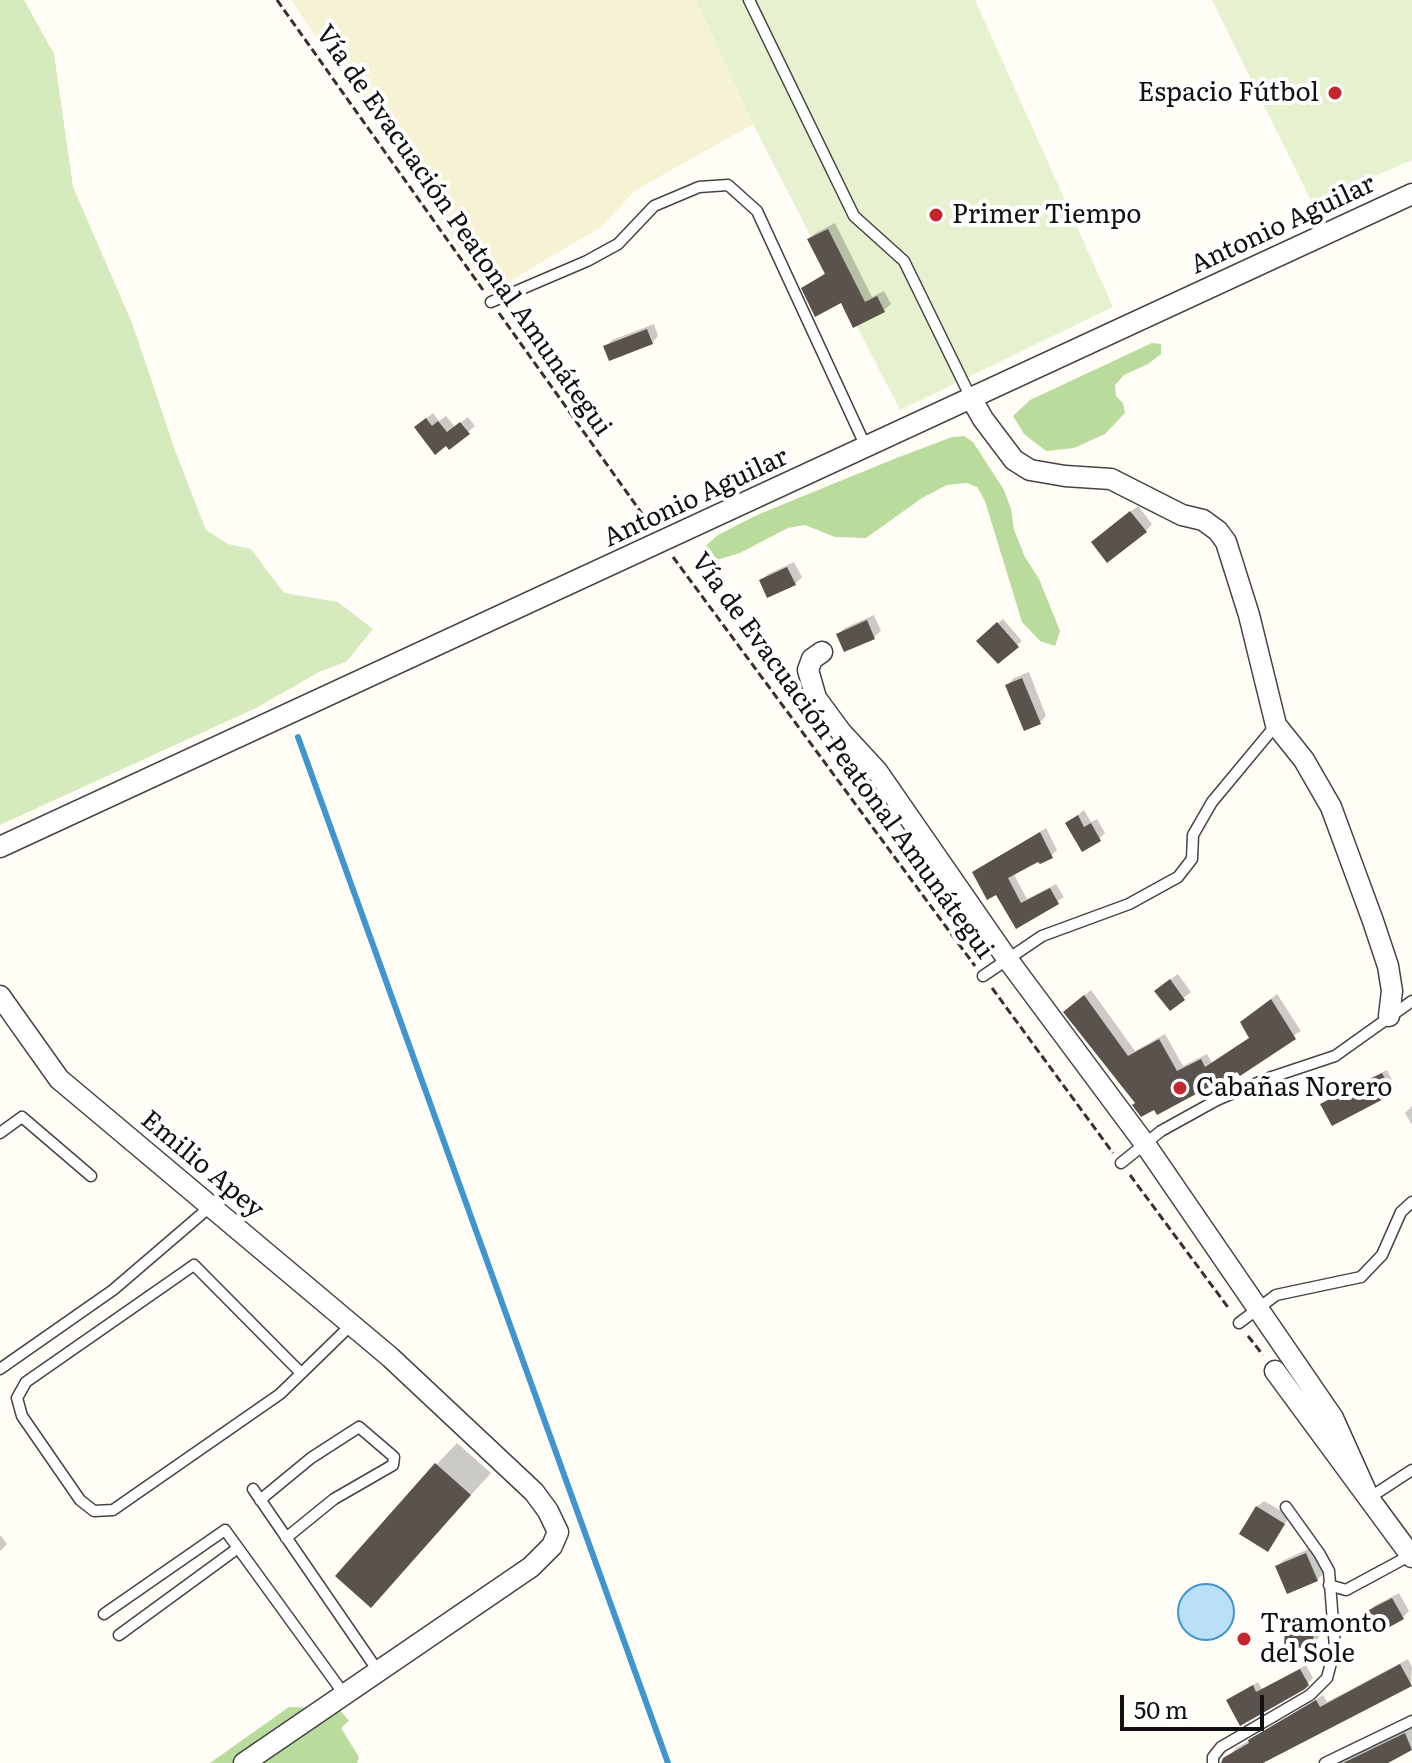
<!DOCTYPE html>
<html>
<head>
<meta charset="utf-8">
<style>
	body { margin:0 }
	#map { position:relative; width:1412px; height:1763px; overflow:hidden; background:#fffdf5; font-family:Literata,serif }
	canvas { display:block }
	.scale { position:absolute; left:1120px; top:1695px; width:144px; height:36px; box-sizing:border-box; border:4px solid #111; border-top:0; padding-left:10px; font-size:24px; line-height:28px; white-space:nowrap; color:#111; -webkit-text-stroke:6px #fff; paint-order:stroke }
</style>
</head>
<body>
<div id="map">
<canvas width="1412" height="1763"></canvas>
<div class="scale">50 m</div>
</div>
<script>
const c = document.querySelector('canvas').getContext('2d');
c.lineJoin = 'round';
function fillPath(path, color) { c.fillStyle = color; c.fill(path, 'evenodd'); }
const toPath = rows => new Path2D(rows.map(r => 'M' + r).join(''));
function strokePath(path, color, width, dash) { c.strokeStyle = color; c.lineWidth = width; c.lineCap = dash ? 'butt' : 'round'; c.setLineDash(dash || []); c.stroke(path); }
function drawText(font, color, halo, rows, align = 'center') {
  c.font = font + ' Literata,serif'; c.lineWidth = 8; c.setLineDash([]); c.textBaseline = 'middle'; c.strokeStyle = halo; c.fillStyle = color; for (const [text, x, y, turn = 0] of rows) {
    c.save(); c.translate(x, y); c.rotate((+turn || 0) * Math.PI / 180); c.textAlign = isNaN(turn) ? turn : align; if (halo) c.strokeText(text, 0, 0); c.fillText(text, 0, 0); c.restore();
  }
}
fillPath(toPath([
	[291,0,696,0,753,124,636,190,601,227,490,293]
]), '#f6f3d4');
fillPath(toPath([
	[0,0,24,0,54,54,73,187,132,323,176,453,206,530,228,544,251,549,284,593,338,602,373,629,346,662,319,672,256,708,0,825]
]), '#d5ebbd');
fillPath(toPath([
	[1152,343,1161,344,1161,354,1148,364,1124,375,1115,385,1116,396,1123,403,1125,413,1105,434,1074,448,1046,451,1024,434,1013,416,1030,400],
	[964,436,973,442,1004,490,1011,509,1014,530,1025,557,1039,579,1060,631,1055,646,1040,641,1022,622,985,501,977,487,967,483,947,485,922,498,866,538,835,537,805,525,788,528,740,553,720,559,701,557,701,550,718,535,757,515,894,459,952,437],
	[289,1707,338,1708,349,1721,341,1728,359,1757,357,1763,210,1763]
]), '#b9dc9c');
fillPath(toPath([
	[696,0,975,0,1113,307,900,410,753,124],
	[1212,0,1412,0,1412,160,1312,203]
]), '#e6f2cf');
const water = toPath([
	'1178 1612a28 28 0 1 1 56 0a28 28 0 1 1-56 0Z'
]);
fillPath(water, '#b9e0f7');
strokePath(water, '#3f96cf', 2);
fillPath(toPath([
	[835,223,872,297,884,291,891,304,884,310,804,288,826,272,809,239,816,233],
	[654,324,658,336,652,343,605,347,612,340],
	[433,413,439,421,446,416,455,427,468,417,475,426,450,447,423,421],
	[1138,506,1152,524,1146,531,1100,536],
	[794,562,802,577,795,584,761,580,768,574],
	[874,615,881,631,874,637,838,634,845,628],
	[1003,619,1022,641,998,662,978,641],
	[1029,672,1046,716,1040,722,1007,685,1014,678],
	[1084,810,1091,822,1097,819,1105,833,1099,839,1068,823],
	[1046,828,1057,850,1051,856,1039,859,1013,873,1027,899,1056,884,1064,897,1016,927,997,892,974,873],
	[1178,974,1191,992,1170,1009,1164,984],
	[1091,990,1135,1051,1165,1034,1183,1066,1207,1054,1212,1063,1251,1037,1249,1016,1277,994,1301,1031,1238,1069,1155,1108,1137,1102,1071,1006],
	[1387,1070,1396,1088,1392,1092,1332,1123,1323,1105,1327,1100],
	[1412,1106,1412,1125,1405,1113],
	[457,1443,491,1473,371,1605,436,1465],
	[1264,1501,1290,1516,1268,1549,1257,1507],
	[0,1535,7,1544,0,1551],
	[1313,1547,1324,1573,1317,1580,1277,1566,1284,1560],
	[1399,1593,1409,1611,1402,1618,1368,1613,1374,1606],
	[1294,1622,1320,1625,1318,1640,1312,1647,1287,1628],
	[1408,1659,1412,1667,1411,1684,1260,1763,1232,1763,1229,1756,1235,1749,1323,1695,1327,1702],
	[1306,1665,1313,1678,1304,1687,1228,1700,1258,1682,1262,1689],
	[1412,1728,1412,1748,1383,1763,1337,1763]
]), '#0003');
strokePath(toPath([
	[298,737,668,1763]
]), '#3f96cf', 6);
fillPath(toPath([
	[828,229,865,302,877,296,885,312,853,328,841,303,815,317,801,288,825,274,807,239],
	[647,329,653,344,609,361,603,346],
	[426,418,432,426,438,421,447,432,460,422,470,434,449,450,446,446,435,455,414,427],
	[1130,511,1147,532,1107,563,1091,542],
	[787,567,796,585,767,598,759,580],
	[867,620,875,639,844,652,836,634],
	[997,622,1019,647,998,664,976,641],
	[1022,678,1041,724,1024,731,1005,685],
	[1078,815,1084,827,1091,823,1101,841,1082,852,1065,823],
	[1040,832,1053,858,1040,864,1038,862,1008,878,1021,903,1050,888,1059,904,1016,929,996,895,987,900,972,872],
	[1170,979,1185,1000,1170,1011,1154,991],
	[1084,995,1128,1056,1159,1039,1177,1071,1201,1059,1205,1067,1249,1038,1240,1022,1271,999,1296,1039,1240,1076,1237,1072,1157,1115,1154,1110,1141,1117,1132,1105,1135,1103,1063,1012],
	[1382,1073,1393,1094,1332,1126,1320,1104],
	[435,1463,471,1495,371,1608,335,1576],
	[1256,1506,1285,1524,1268,1552,1239,1534],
	[1306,1553,1318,1581,1287,1594,1275,1566],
	[1392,1598,1404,1619,1377,1634,1365,1612],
	[1285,1628,1314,1631,1312,1649,1284,1646],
	[1400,1664,1412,1686,1263,1763,1221,1763,1223,1758,1249,1743,1248,1740,1316,1700,1320,1707],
	[1300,1669,1309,1685,1305,1689,1240,1726,1226,1700,1253,1685,1256,1692],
	[1405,1733,1412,1750,1388,1763,1343,1763]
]), '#5a524d');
const lane = toPath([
	[749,0,854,216,904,261,971,398],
	[491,302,587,261,618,244,654,206,699,187,728,185,757,211,866,447],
	[983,976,1042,936,1129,904,1178,877,1192,859,1193,835,1212,802,1276,725],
	[0,1133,22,1117,91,1176],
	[1121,1163,1161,1131,1217,1100,1269,1078,1335,1056,1412,1001],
	[1239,1323,1276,1295,1361,1277,1382,1255,1401,1212,1412,1202],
	[0,1369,113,1290,211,1206],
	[301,1373,194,1265,26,1382,17,1398,22,1416,80,1500,94,1511,113,1510,280,1394,313,1362,351,1325],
	[253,1489,378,1671],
	[1369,1498,1412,1470],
	[260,1500,311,1458,359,1427,394,1457,393,1465,334,1499,286,1538],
	[1329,1585,1346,1590,1411,1555],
	[104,1614,225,1530,344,1694],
	[119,1635,238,1548],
	[1213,1763,1213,1757,1221,1747,1310,1695,1327,1678,1335,1648,1329,1571,1319,1553,1286,1507],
	[1325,1763,1412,1721]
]);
const street = toPath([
	[971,398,983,419,1014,460,1030,470,1065,476,1111,479,1182,515,1203,520,1218,531,1226,542,1249,615,1276,725,1304,760,1331,807,1373,921,1388,966,1392,991,1389,1016],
	[822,652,812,659,808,670,816,698,841,732,877,771,1008,960,1145,1144,1333,1418,1369,1498],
	[0,847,1412,194],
	[0,996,59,1079,390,1357,534,1492,548,1511,558,1532,552,1546,531,1567,244,1763],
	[1275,1371,1412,1557]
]);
strokePath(lane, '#444', 13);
strokePath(street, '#444', 23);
strokePath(toPath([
	[277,0,483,290],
	[499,313,650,525],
	[673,557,975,966],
	[992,988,1113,1153],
	[1130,1175,1230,1310],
	[1248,1336,1263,1355]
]), '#333', 3, [8, 4]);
strokePath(lane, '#fff', 10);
strokePath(street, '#fff', 20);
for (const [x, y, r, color] of [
	[1335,93,8,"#c4262e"],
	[936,215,8,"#c4262e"],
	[1180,1088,8,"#c4262e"],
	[1244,1639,8,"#c4262e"]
]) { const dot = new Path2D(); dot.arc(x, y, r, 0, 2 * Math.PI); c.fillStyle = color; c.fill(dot); strokePath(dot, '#fff', 3); }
drawText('26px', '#111', '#fff', [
	["Espacio Fútbol",1319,93,"right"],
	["Primer Tiempo",952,215],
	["Cabañas Norero",1196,1088],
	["Tramonto",1260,1624],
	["del Sole",1260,1654]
], 'left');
drawText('26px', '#111', '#fff', [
	["Antonio Aguilar",1283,225,-25],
	["Vía de Evacuación Peatonal Amunátegui",463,231,55],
	["Antonio Aguilar",696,498,-25],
	["Vía de Evacuación Peatonal Amunátegui",842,756,54],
	["Emilio Apey",202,1165,40]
]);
</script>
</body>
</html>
